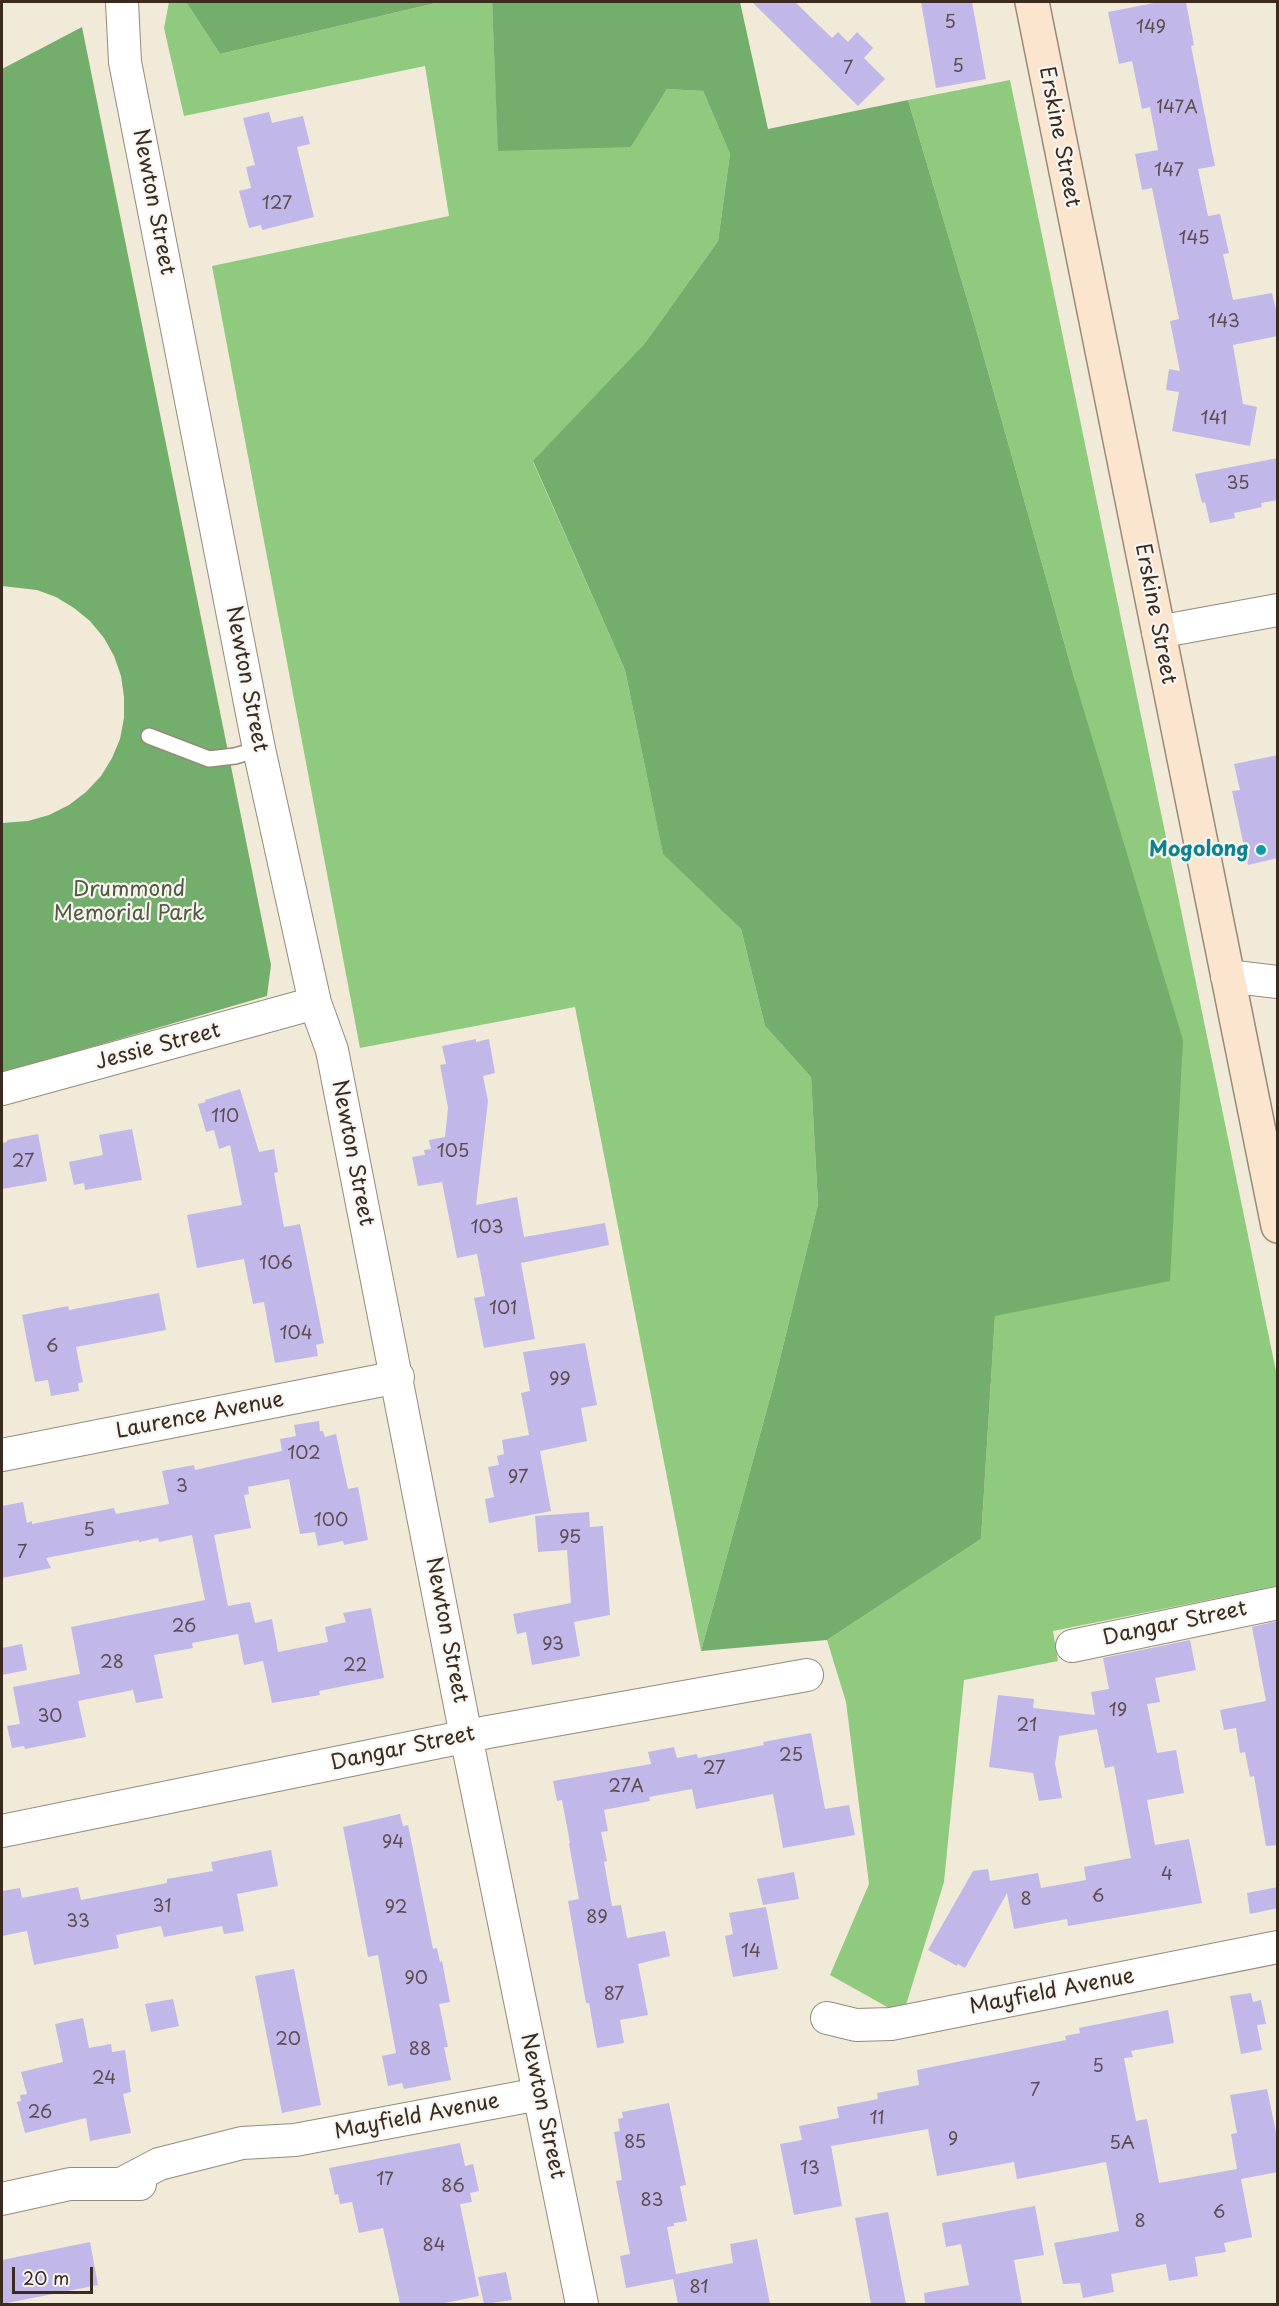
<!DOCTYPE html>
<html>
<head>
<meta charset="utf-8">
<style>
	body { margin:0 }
	#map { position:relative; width:1279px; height:2306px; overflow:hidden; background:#f1ead8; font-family:"Playpen Sans",sans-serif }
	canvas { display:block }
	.frame { position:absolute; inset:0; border:3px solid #3b2a1e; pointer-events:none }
	.scale { position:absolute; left:12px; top:2267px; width:81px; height:27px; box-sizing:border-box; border:3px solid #3b2a1e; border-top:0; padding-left:8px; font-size:18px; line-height:21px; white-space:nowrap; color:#3b2a1e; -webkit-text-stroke:4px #f6f6f2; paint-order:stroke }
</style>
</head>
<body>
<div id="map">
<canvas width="1279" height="2306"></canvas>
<div class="frame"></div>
<div class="scale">20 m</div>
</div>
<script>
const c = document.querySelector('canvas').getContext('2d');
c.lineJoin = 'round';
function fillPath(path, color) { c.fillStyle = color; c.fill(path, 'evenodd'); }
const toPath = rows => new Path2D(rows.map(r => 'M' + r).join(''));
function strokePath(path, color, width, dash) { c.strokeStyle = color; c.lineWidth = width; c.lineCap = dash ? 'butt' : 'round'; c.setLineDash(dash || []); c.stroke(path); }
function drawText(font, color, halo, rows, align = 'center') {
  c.font = font + ' "Playpen Sans",sans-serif'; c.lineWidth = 4.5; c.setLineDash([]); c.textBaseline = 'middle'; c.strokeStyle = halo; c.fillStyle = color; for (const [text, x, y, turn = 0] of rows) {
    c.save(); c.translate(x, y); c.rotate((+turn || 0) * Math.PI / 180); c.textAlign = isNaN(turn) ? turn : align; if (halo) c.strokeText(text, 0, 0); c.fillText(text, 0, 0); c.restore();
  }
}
fillPath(toPath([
	[169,2,186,2,220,54,440,2,492,2,498,139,631,147,667,89,703,91,730,154,718,241,645,343,533,462,625,670,663,853,741,929,765,1026,811,1077,818,1204,773,1387,701,1651,575,1007,360,1048,212,266,449,216,425,66,184,116,164,28],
	[1010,80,1277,1376,1277,1586,1053,1631,1058,1661,964,1680,944,1882,905,2008,889,2008,830,1975,869,1884,846,1702,827,1640,981,1539,995,1316,1075,681,978,336,908,100]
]), '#90ca7e');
fillPath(toPath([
	[186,2,440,2,220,54],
	[492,2,740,2,768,129,908,100,978,336,1075,681,1183,1040,1170,1281,995,1316,981,1539,827,1640,701,1651,773,1387,818,1204,811,1077,765,1026,741,929,663,854,625,670,533,461,645,343,718,241,730,154,703,91,667,89,631,147,498,151],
	[82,27,271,965,267,996,2,1073,2,823,28,821,49,815,69,805,86,792,101,776,112,758,120,739,124,718,124,697,121,676,114,656,104,638,90,621,74,608,56,597,37,590,2,586,2,69]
]), '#74ae6d');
fillPath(toPath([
	[752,2,795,2,832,38,838,32,848,42,857,32,873,48,864,58,885,79,858,106],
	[921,2,972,2,986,79,936,88],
	[1159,2,1186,2,1194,45,1191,46,1215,166,1198,169,1208,216,1220,214,1229,253,1223,254,1233,300,1272,293,1278,318,1278,336,1233,345,1243,404,1257,407,1250,446,1172,431,1179,392,1166,390,1169,369,1180,371,1170,321,1179,319,1152,188,1142,190,1135,154,1158,150,1150,107,1142,109,1132,61,1119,64,1108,12],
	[269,112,272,123,303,116,310,144,297,147,314,217,262,230,261,225,249,228,239,191,251,188,246,167,255,165,243,118],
	[1278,458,1278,500,1261,503,1262,507,1234,513,1235,518,1210,523,1205,502,1202,503,1195,474],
	[1278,755,1278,858,1248,865,1232,791,1240,790,1234,764],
	[476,1039,476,1042,489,1039,495,1073,483,1076,488,1101,476,1205,517,1197,524,1237,605,1223,609,1245,521,1263,535,1339,484,1348,474,1298,485,1296,477,1254,457,1258,442,1182,418,1186,412,1157,425,1155,424,1150,431,1149,429,1140,445,1137,448,1108,440,1065,446,1064,442,1046],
	[240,1089,259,1152,274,1149,278,1172,274,1173,284,1227,300,1224,324,1343,316,1345,318,1356,275,1363,264,1302,253,1304,244,1259,197,1268,187,1215,242,1205,230,1145,219,1149,214,1130,206,1132,198,1104,206,1102,205,1100],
	[132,1129,142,1180,85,1190,84,1183,74,1185,69,1162,103,1155,99,1135],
	[38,1134,47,1181,2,1189,2,1143,7,1142,7,1140],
	[159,1293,166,1330,76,1347,83,1382,78,1383,79,1391,51,1396,48,1380,35,1382,22,1315,68,1306,69,1310],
	[585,1343,597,1405,581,1408,587,1441,540,1451,551,1511,489,1523,485,1499,494,1497,488,1467,499,1465,497,1456,504,1454,502,1440,529,1435,521,1393,530,1391,523,1352],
	[319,1421,320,1431,323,1431,325,1437,336,1434,348,1489,358,1487,368,1540,344,1545,343,1541,318,1546,315,1532,300,1534,289,1479,248,1487,249,1494,244,1495,251,1528,214,1535,228,1606,250,1602,255,1623,272,1619,278,1652,328,1642,325,1627,346,1622,343,1613,371,1608,384,1678,319,1691,320,1695,272,1703,263,1661,244,1665,238,1634,192,1643,193,1648,154,1655,163,1698,136,1703,133,1690,78,1701,86,1737,25,1749,24,1746,12,1748,7,1726,20,1724,13,1687,80,1674,71,1627,205,1600,192,1535,159,1542,158,1538,139,1542,139,1540,46,1558,51,1568,2,1578,2,1506,23,1502,27,1523,32,1521,32,1524,114,1508,116,1514,169,1504,162,1471,194,1465,195,1470,282,1451,280,1439,296,1436,294,1425],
	[589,1512,590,1527,603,1526,610,1615,574,1622,580,1656,532,1665,526,1632,517,1634,513,1614,571,1603,567,1550,538,1552,535,1516],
	[1278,1621,1278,1845,1266,1846,1254,1776,1250,1777,1245,1752,1240,1753,1236,1728,1224,1730,1220,1710,1266,1701,1252,1627],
	[1190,1640,1196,1670,1155,1678,1160,1702,1147,1704,1157,1753,1176,1750,1184,1793,1147,1800,1155,1845,1189,1839,1202,1903,1068,1926,1067,1919,1014,1929,1007,1893,965,1968,958,1964,957,1966,928,1950,973,1871,988,1869,990,1881,1038,1873,1041,1888,1086,1880,1084,1867,1131,1858,1114,1766,1105,1768,1097,1729,1059,1736,1055,1764,1062,1798,1039,1801,1033,1773,989,1767,998,1695,1034,1699,1033,1708,1095,1715,1091,1692,1109,1689,1103,1658],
	[22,1644,27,1670,2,1675,2,1648],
	[811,1733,825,1809,849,1805,855,1835,783,1848,773,1794,696,1809,692,1789,649,1797,650,1801,604,1810,608,1831,601,1832,607,1861,604,1862,612,1906,621,1905,627,1938,665,1931,670,1956,638,1964,648,2015,620,2020,624,2043,597,2048,589,2003,586,2003,568,1901,579,1899,569,1844,570,1843,562,1800,557,1801,553,1781,651,1764,648,1752,674,1747,677,1758,697,1754,698,1758,764,1745,763,1742],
	[400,1814,403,1826,408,1825,433,1949,437,1948,440,1962,442,1961,450,2002,439,2004,448,2047,444,2047,451,2080,404,2089,402,2083,388,2086,382,2056,396,2053,378,1955,368,1957,343,1827],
	[271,1850,278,1886,237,1894,244,1931,224,1934,222,1926,164,1937,161,1926,116,1935,119,1948,34,1965,27,1931,2,1936,2,1891,20,1888,22,1898,78,1887,81,1900,167,1883,167,1879,213,1871,211,1862],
	[794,1872,799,1899,763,1905,757,1879],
	[1278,1887,1278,1908,1250,1914,1247,1893],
	[766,1907,778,1969,733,1977,725,1936,733,1934,729,1913],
	[294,1969,321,2105,282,2113,255,1976],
	[1251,1993,1253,2002,1261,2000,1266,2024,1257,2025,1262,2050,1241,2054,1230,1996],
	[173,1999,179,2026,151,2032,145,2004],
	[1168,2010,1174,2043,1131,2051,1133,2057,1124,2058,1136,2121,1147,2119,1159,2183,1237,2169,1231,2134,1237,2133,1230,2095,1267,2089,1278,2142,1278,2172,1241,2179,1252,2237,1224,2243,1226,2252,1195,2257,1198,2276,1169,2281,1166,2264,1111,2274,1114,2292,1083,2298,1080,2283,1063,2284,1054,2243,1119,2231,1106,2162,1017,2179,1014,2162,937,2176,928,2129,831,2146,842,2206,794,2215,780,2144,802,2140,799,2126,839,2118,837,2107,878,2099,877,2093,919,2085,917,2070,1066,2040,1065,2036,1080,2033,1079,2028],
	[83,2018,89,2048,111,2044,112,2052,125,2050,131,2092,123,2094,131,2133,90,2141,86,2118,25,2133,17,2102,21,2101,20,2095,27,2094,21,2072,63,2062,55,2024],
	[669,2103,686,2185,680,2186,687,2221,674,2223,674,2226,667,2227,676,2274,733,2263,730,2244,757,2239,770,2304,678,2304,673,2279,626,2288,620,2256,630,2254,616,2181,622,2180,614,2132,620,2131,618,2119,623,2118,622,2112],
	[460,2143,465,2166,473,2164,479,2191,470,2193,472,2202,460,2204,479,2296,440,2304,400,2304,383,2228,359,2233,352,2202,340,2204,338,2194,335,2195,329,2168],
	[1035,2206,1044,2255,1014,2260,1022,2304,925,2304,924,2293,969,2285,961,2244,946,2247,942,2223],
	[888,2212,906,2304,871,2304,855,2218],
	[90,2242,98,2285,2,2304,2,2260],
	[506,2272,512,2300,484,2304,478,2277]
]), '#c2b7e9');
const lane = toPath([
	[149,736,209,759,235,756,259,749]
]);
const street = toPath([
	[122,2,125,62,259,749,315,1003,332,1050,466,1736,582,2304],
	[1158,632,1278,610],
	[1227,976,1278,982],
	[2,1089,315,1003],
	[2,1455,398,1377],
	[1072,1646,1278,1603],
	[2,1831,488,1732,807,1675],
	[827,2018,856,2025,891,2024,1278,1947],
	[121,2184,159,2164,242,2143,295,2140,539,2094],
	[2,2199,70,2184,140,2184]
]);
const secondary = toPath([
	[1032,2,1278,1226]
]);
strokePath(lane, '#968a7b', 18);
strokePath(street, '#968a7b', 34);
strokePath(secondary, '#968a7b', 36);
strokePath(lane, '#fff', 15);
strokePath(street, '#fff', 32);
strokePath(secondary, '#fce5cf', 33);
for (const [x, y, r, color] of [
	[1261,850,6,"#0f9aa8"]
]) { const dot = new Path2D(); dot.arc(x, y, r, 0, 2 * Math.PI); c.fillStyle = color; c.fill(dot); strokePath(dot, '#f6f6f2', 2); }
drawText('18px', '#5d4d51', null, [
	["5",950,23],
	["149",1151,28],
	["5",958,67],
	["7",848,69],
	["147A",1177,108],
	["147",1169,171],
	["127",277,204],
	["145",1194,239],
	["143",1224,322],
	["141",1214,419],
	["35",1238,484],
	["110",225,1117],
	["105",453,1152],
	["27",23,1162],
	["103",487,1228],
	["106",276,1264],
	["101",503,1309],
	["104",296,1334],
	["6",52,1347],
	["99",560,1380],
	["102",304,1454],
	["97",518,1478],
	["3",182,1487],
	["100",331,1521],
	["5",89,1531],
	["95",570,1538],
	["7",22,1553],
	["26",184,1627],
	["93",553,1645],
	["28",112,1663],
	["22",355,1666],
	["19",1118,1711],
	["30",50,1717],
	["21",1027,1726],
	["25",791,1756],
	["27",714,1769],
	["27A",626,1787],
	["94",393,1843],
	["4",1167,1875],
	["6",1098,1897],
	["8",1026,1900],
	["31",162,1907],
	["92",396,1908],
	["89",597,1918],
	["33",78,1922],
	["14",751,1952],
	["90",416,1979],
	["87",614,1995],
	["20",288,2040],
	["88",420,2050],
	["5",1098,2067],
	["24",104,2079],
	["7",1035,2091],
	["26",40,2113],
	["11",877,2119],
	["9",953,2140],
	["85",635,2143],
	["5A",1122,2144],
	["13",810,2169],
	["17",385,2180],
	["86",453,2187],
	["83",652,2201],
	["6",1219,2213],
	["8",1140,2222],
	["84",434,2246],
	["81",699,2288]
]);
drawText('21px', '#3b2a1e', '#f6f6f2', [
	["Erskine Street",1059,137,79],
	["Newton Street",153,202,79],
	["Erskine Street",1155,614,79],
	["Newton Street",246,679,79],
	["Jessie Street",158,1047,-15],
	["Newton Street",352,1153,79],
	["Laurence Avenue",200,1416,-11],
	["Dangar Street",1175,1624,-12],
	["Newton Street",446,1630,79],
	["Dangar Street",403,1749,-12],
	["Mayfield Avenue",1052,1992,-11],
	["Newton Street",542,2106,78],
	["Mayfield Avenue",417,2117,-11]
]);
drawText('bold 21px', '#0d838f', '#f6f6f2', [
	["Mogolong",1249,850]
], 'right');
drawText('21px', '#545a3b', '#f6f6f2', [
	["Drummond",129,890],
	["Memorial Park",129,914]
]);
</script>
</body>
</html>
